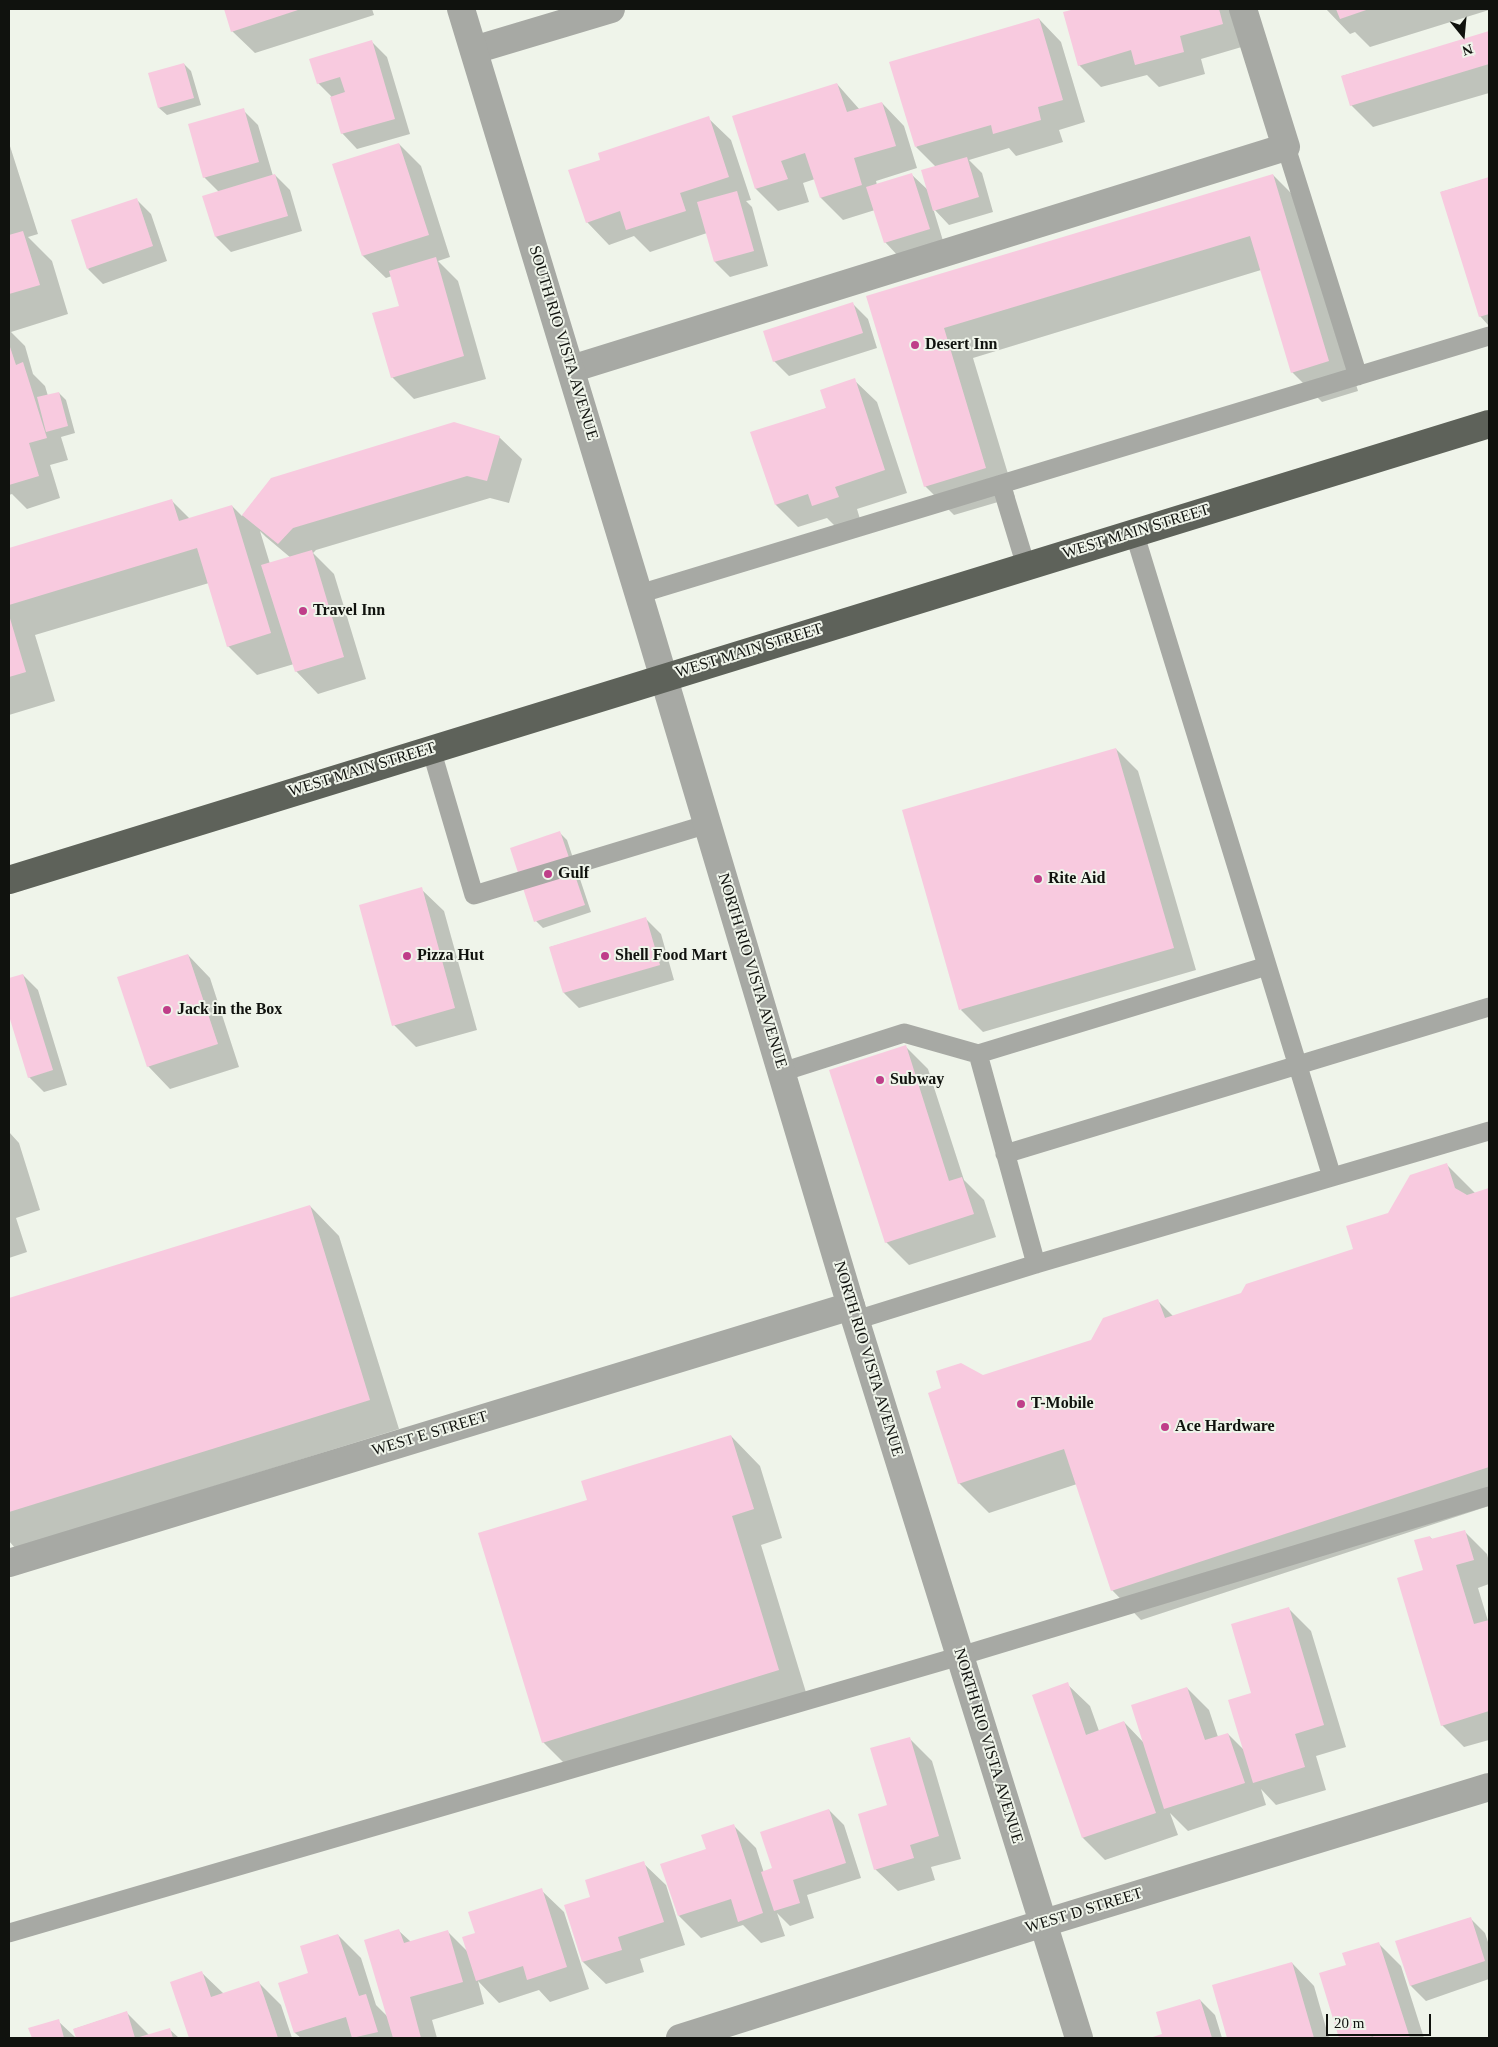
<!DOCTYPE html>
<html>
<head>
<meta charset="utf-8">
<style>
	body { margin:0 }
	#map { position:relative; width:1498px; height:2047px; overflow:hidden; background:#eff4ea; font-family:Georgia,serif }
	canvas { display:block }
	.frame { position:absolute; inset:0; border:10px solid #10120e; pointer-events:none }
	.north { position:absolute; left:1438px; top:10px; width:50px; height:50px; -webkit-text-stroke:4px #eff4ea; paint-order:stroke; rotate:163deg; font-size:14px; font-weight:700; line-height:20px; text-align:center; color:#10120e }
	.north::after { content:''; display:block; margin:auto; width:18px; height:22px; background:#10120e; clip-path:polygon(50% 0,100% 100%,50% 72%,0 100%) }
	.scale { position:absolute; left:1326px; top:2014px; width:105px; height:22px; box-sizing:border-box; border:2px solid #10120e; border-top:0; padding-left:6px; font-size:15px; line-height:18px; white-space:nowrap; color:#10120e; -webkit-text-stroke:4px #eff4ea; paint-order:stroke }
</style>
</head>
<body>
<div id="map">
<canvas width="1498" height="2047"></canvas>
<div class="frame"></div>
<div class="north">N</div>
<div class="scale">20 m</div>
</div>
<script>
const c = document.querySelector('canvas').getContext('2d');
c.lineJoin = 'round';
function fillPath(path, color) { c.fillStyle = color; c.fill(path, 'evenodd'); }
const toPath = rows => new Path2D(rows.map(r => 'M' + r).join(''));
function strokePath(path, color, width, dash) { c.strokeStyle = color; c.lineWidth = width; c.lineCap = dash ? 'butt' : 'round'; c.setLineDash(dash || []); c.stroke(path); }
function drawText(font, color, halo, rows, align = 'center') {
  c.font = font + ' Georgia,serif'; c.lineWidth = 4; c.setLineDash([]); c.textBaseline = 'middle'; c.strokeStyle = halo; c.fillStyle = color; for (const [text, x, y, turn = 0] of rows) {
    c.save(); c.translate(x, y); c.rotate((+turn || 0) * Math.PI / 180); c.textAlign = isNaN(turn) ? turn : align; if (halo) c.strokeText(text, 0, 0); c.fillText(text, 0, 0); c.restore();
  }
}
fillPath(toPath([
	[225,9,372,9,374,15,255,53,232,31],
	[1080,9,1234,9,1245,46,1201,59,1205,74,1159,87,1147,75,1101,87,1079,65,1064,13],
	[1326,9,1489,9,1489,10,1370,47,1355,32,1350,34],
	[1039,19,1061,42,1085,122,1059,130,1063,142,1016,156,1009,148,969,160,982,173,993,212,949,225,933,208,944,244,900,258,885,242,875,210,843,220,821,198,815,179,803,183,809,202,778,211,756,189,733,117,837,84,860,110,882,103,904,126,917,168,876,181,877,185,911,174,929,191,936,167,916,147],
	[1489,33,1489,93,1373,127,1351,105,1342,76],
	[372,42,387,57,410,134,357,149,342,133,331,96,318,83],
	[184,64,191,71,201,105,167,115,159,108],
	[243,110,258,125,273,176,275,175,290,190,302,231,231,252,216,237,219,192,204,177],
	[708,118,731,140,751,200,746,201,752,207,768,266,730,277,715,262,707,233,650,252,634,236,609,245,587,222,601,161],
	[9,143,38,234,28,237,52,261,68,314,11,332,25,346,33,374,45,386,48,396,59,393,66,400,75,433,61,437,68,460,50,465,60,498,27,509,12,494,9,495],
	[399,144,421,166,450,257,438,261,458,281,486,379,414,399,392,377,401,306,392,276,386,278,363,256,334,164],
	[1273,175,1302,204,1358,391,1322,402,1292,372,1261,270,973,358,1015,497,954,515,925,486,868,297],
	[1489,178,1489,326,1480,316,1441,192],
	[136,199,151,214,167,261,103,284,88,269],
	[853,304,868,319,877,348,789,376,774,361],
	[854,380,877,402,907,493,857,509,860,519,836,527,827,518,798,527,776,505,752,433,827,408],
	[499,437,522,459,509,503,490,498,316,550,313,553,334,574,366,679,318,694,296,671,294,664,257,675,228,646,209,583,35,635,55,701,9,715,9,549,171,500,190,519,232,506,242,516,271,479],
	[260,531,266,537,291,558,270,564],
	[1116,749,1138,771,1196,970,983,1032,961,1010],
	[560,833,567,840,591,912,543,928,536,921],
	[421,889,444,911,477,1030,416,1047,394,1025],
	[646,919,661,934,674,980,579,1008,564,993,550,947],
	[188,955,210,978,239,1067,170,1089,148,1066],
	[23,975,38,990,67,1085,44,1092,29,1077,9,1012,9,979],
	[906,1047,928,1069,964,1180,984,1200,996,1237,909,1265,886,1242],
	[9,1132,19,1143,40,1210,16,1218,27,1252,9,1258],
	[1447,1165,1476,1194,1489,1189,1489,1506,1141,1620,1112,1590,1077,1484,989,1513,959,1483,983,1376,1091,1341,1158,1301,1173,1316,1242,1294,1354,1250,1389,1214],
	[310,1206,339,1236,399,1429,15,1548,9,1541,9,1299],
	[731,1436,760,1466,782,1538,761,1545,808,1699,573,1772,543,1742,589,1501],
	[1464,1531,1487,1554,1489,1562,1489,1584,1478,1588,1488,1621,1489,1621,1489,1740,1464,1747,1442,1725,1425,1571,1430,1537,1433,1540],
	[1289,1609,1311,1631,1346,1747,1316,1756,1326,1790,1276,1805,1261,1789,1266,1805,1188,1831,1170,1813,1178,1835,1105,1860,1083,1838,1034,1696,1067,1684,1090,1706,1099,1731,1124,1722,1144,1743,1187,1688,1209,1710,1218,1737,1228,1734,1245,1751,1253,1693],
	[909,1738,932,1761,961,1859,931,1867,935,1880,898,1891,875,1869,888,1806],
	[829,1810,844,1825,861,1878,807,1895,814,1918,790,1926,777,1913,785,1936,761,1943,743,1925,701,1938,679,1916,707,1850,733,1825,756,1848,764,1873,774,1869],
	[643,1863,666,1885,685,1945,640,1959,644,1972,606,1984,583,1962,565,1906,591,1898],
	[541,1890,564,1912,589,1989,550,2002,539,1990,499,2003,478,1981,484,2004,432,2020,437,2038,301,2038,295,2033,279,1984,310,1974,338,1935,361,1958,376,2005,388,2017,399,1931,411,1942,448,1932,468,1952,476,1934],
	[1470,1918,1485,1933,1489,1945,1489,1979,1426,2001,1411,1986,1397,1942],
	[1379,1944,1401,1966,1424,2038,1340,2038,1320,1974,1347,1966],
	[1292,1963,1314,1986,1329,2038,1229,2038,1214,1985],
	[202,1973,224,1994,259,1983,281,2005,292,2038,190,2038,171,1983],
	[1200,2000,1215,2015,1222,2038,1153,2038,1164,2035],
	[126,2012,149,2035,169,2029,179,2038,77,2038,74,2029],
	[58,2021,76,2038,33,2038,30,2029]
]), '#0003');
fillPath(toPath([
	[224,9,301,9,231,32],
	[1075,9,1219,9,1223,24,1180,36,1184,52,1135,65,1131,50,1078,66,1063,12],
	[1336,9,1369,9,1340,19],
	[1039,18,1063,100,1038,107,1041,120,993,134,991,125,915,147,889,62],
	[1489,31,1489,64,1350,106,1341,76],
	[372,40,395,119,341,134,330,97,345,92,340,77,317,84,309,59],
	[184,63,194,98,158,108,148,73],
	[837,83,847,112,882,102,896,146,854,158,862,185,820,198,805,153,781,161,788,179,755,189,732,116],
	[244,108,259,162,203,178,188,124],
	[709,116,729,177,680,193,686,211,626,230,620,211,586,223,568,170,600,160,598,153],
	[399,143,429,235,362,256,332,164],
	[967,157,979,197,933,211,921,170],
	[912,173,930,229,884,243,866,187],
	[275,174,288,216,215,237,202,196],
	[1273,174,1329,361,1291,373,1250,236,944,328,986,468,924,487,866,296],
	[1489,177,1489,314,1479,317,1440,192],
	[737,191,754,251,714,262,697,202],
	[137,198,153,246,87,269,71,220],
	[23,231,40,285,9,294,9,235],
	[436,257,464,356,391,378,372,313,399,306,389,271],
	[853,302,863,333,773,362,763,331],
	[9,344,16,365,23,362,47,438,29,443,39,476,9,485],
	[855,378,885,470,835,487,839,497,812,506,808,494,775,505,750,432,826,408,820,390],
	[59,392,68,426,46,432,37,397],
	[454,422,500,436,487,481,467,476,293,528,278,544,242,515,271,478],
	[172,499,179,521,232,505,271,633,227,647,197,548,9,605,9,548],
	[312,550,344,657,295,672,261,565],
	[9,615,26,672,9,677],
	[1116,748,1174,948,959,1010,902,810],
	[560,831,585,905,534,922,510,848],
	[422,887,455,1008,392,1026,359,905],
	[646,917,660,965,563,993,549,947],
	[188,954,218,1044,147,1067,117,977],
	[23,974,53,1070,28,1078,9,1016,9,978],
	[906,1045,949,1181,962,1177,974,1214,885,1243,829,1070],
	[1447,1163,1455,1188,1467,1195,1489,1188,1489,1467,1111,1591,1064,1449,958,1484,928,1393,941,1388,936,1371,961,1363,983,1375,1091,1340,1103,1318,1158,1299,1165,1318,1241,1293,1246,1284,1353,1249,1346,1226,1388,1213,1410,1175],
	[310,1205,370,1400,9,1512,9,1298],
	[731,1435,754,1509,732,1516,779,1670,542,1743,478,1533,587,1500,581,1481],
	[1465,1530,1474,1560,1456,1565,1474,1624,1489,1620,1489,1711,1441,1726,1397,1578,1423,1570,1414,1540,1430,1536,1431,1539],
	[1289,1607,1324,1725,1295,1734,1305,1767,1253,1783,1228,1700,1251,1693,1231,1624],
	[1068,1682,1086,1735,1124,1721,1156,1813,1082,1838,1032,1695],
	[1187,1687,1205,1740,1228,1733,1245,1783,1164,1809,1131,1705],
	[910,1737,939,1836,910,1845,914,1858,874,1870,858,1814,887,1805,870,1748],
	[829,1809,846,1863,793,1880,800,1903,774,1911,761,1872,772,1868,760,1832],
	[734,1824,763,1913,738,1922,731,1899,678,1916,660,1864,706,1849,701,1835],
	[644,1861,664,1922,618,1937,622,1950,582,1962,564,1905,590,1897,585,1880],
	[542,1888,567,1967,527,1980,523,1966,476,1981,462,1937,475,1933,468,1912],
	[1471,1917,1485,1961,1410,1986,1395,1941],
	[399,1929,404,1943,448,1930,463,1982,410,1997,421,2038,393,2038,364,1940],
	[338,1934,359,1996,366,1994,378,2032,352,2038,346,2017,294,2033,278,1983,308,1973,300,1946],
	[1379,1942,1410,2038,1374,2038,1373,2036,1366,2038,1339,2038,1319,1973,1346,1965,1342,1953],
	[1292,1962,1314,2038,1227,2038,1212,1985],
	[202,1971,211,1997,259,1981,278,2038,189,2038,170,1982],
	[1200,1999,1212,2038,1150,2038,1162,2034,1156,2012],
	[127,2011,135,2038,76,2038,73,2029],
	[59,2019,64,2038,32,2038,28,2028],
	[170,2028,173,2038,136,2038]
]), '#f8cadf');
strokePath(toPath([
	[1286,147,1358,376],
	[1001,484,1026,566],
	[1134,532,1332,1177],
	[639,594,1489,336],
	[431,749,474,895,708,824],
	[978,1054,1267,966],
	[782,1072,904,1033,978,1054,1036,1264],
	[1005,1154,1489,1007],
	[856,1320,1036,1264,1489,1131],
	[9,1933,960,1656,1489,1496]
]), '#a7a9a4', 19);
strokePath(toPath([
	[474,50,611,9],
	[571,369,1286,147,1243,9],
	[851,1306,1079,2038],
	[680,2038,1044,1923,1489,1787]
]), '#a7a9a4', 28);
strokePath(toPath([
	[9,1563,851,1306,648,625,461,9]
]), '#a7a9a4', 28);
strokePath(toPath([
	[9,880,1489,424]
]), '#5e625a', 28);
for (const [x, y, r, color] of [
	[915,345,5,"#bf3e89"],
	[303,611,5,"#bf3e89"],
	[548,874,5,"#bf3e89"],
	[1038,879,5,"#bf3e89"],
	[407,956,5,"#bf3e89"],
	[605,956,5,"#bf3e89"],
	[167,1010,5,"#bf3e89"],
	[880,1080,5,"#bf3e89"],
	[1021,1404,5,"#bf3e89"],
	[1165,1427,5,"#bf3e89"]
]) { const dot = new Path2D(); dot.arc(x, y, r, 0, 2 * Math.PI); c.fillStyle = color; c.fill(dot); strokePath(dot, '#eff4ea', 2); }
drawText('16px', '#10120e', '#eff4ea', [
	["SOUTH RIO VISTA AVENUE",563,343,73],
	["WEST MAIN STREET",1136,532,-17],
	["WEST MAIN STREET",749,651,-17],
	["WEST MAIN STREET",362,770,-17],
	["NORTH RIO VISTA AVENUE",752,971,73],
	["NORTH RIO VISTA AVENUE",868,1359,73],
	["WEST E STREET",430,1434,-17],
	["NORTH RIO VISTA AVENUE",988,1746,73],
	["WEST D STREET",1084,1911,-17]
]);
drawText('bold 16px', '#10120e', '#eff4ea', [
	["Desert Inn",925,345],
	["Travel Inn",313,611],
	["Gulf",558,874],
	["Rite Aid",1048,879],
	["Pizza Hut",417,956],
	["Shell Food Mart",615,956],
	["Jack in the Box",177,1010],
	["Subway",890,1080],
	["T-Mobile",1031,1404],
	["Ace Hardware",1175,1427]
], 'left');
</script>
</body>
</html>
